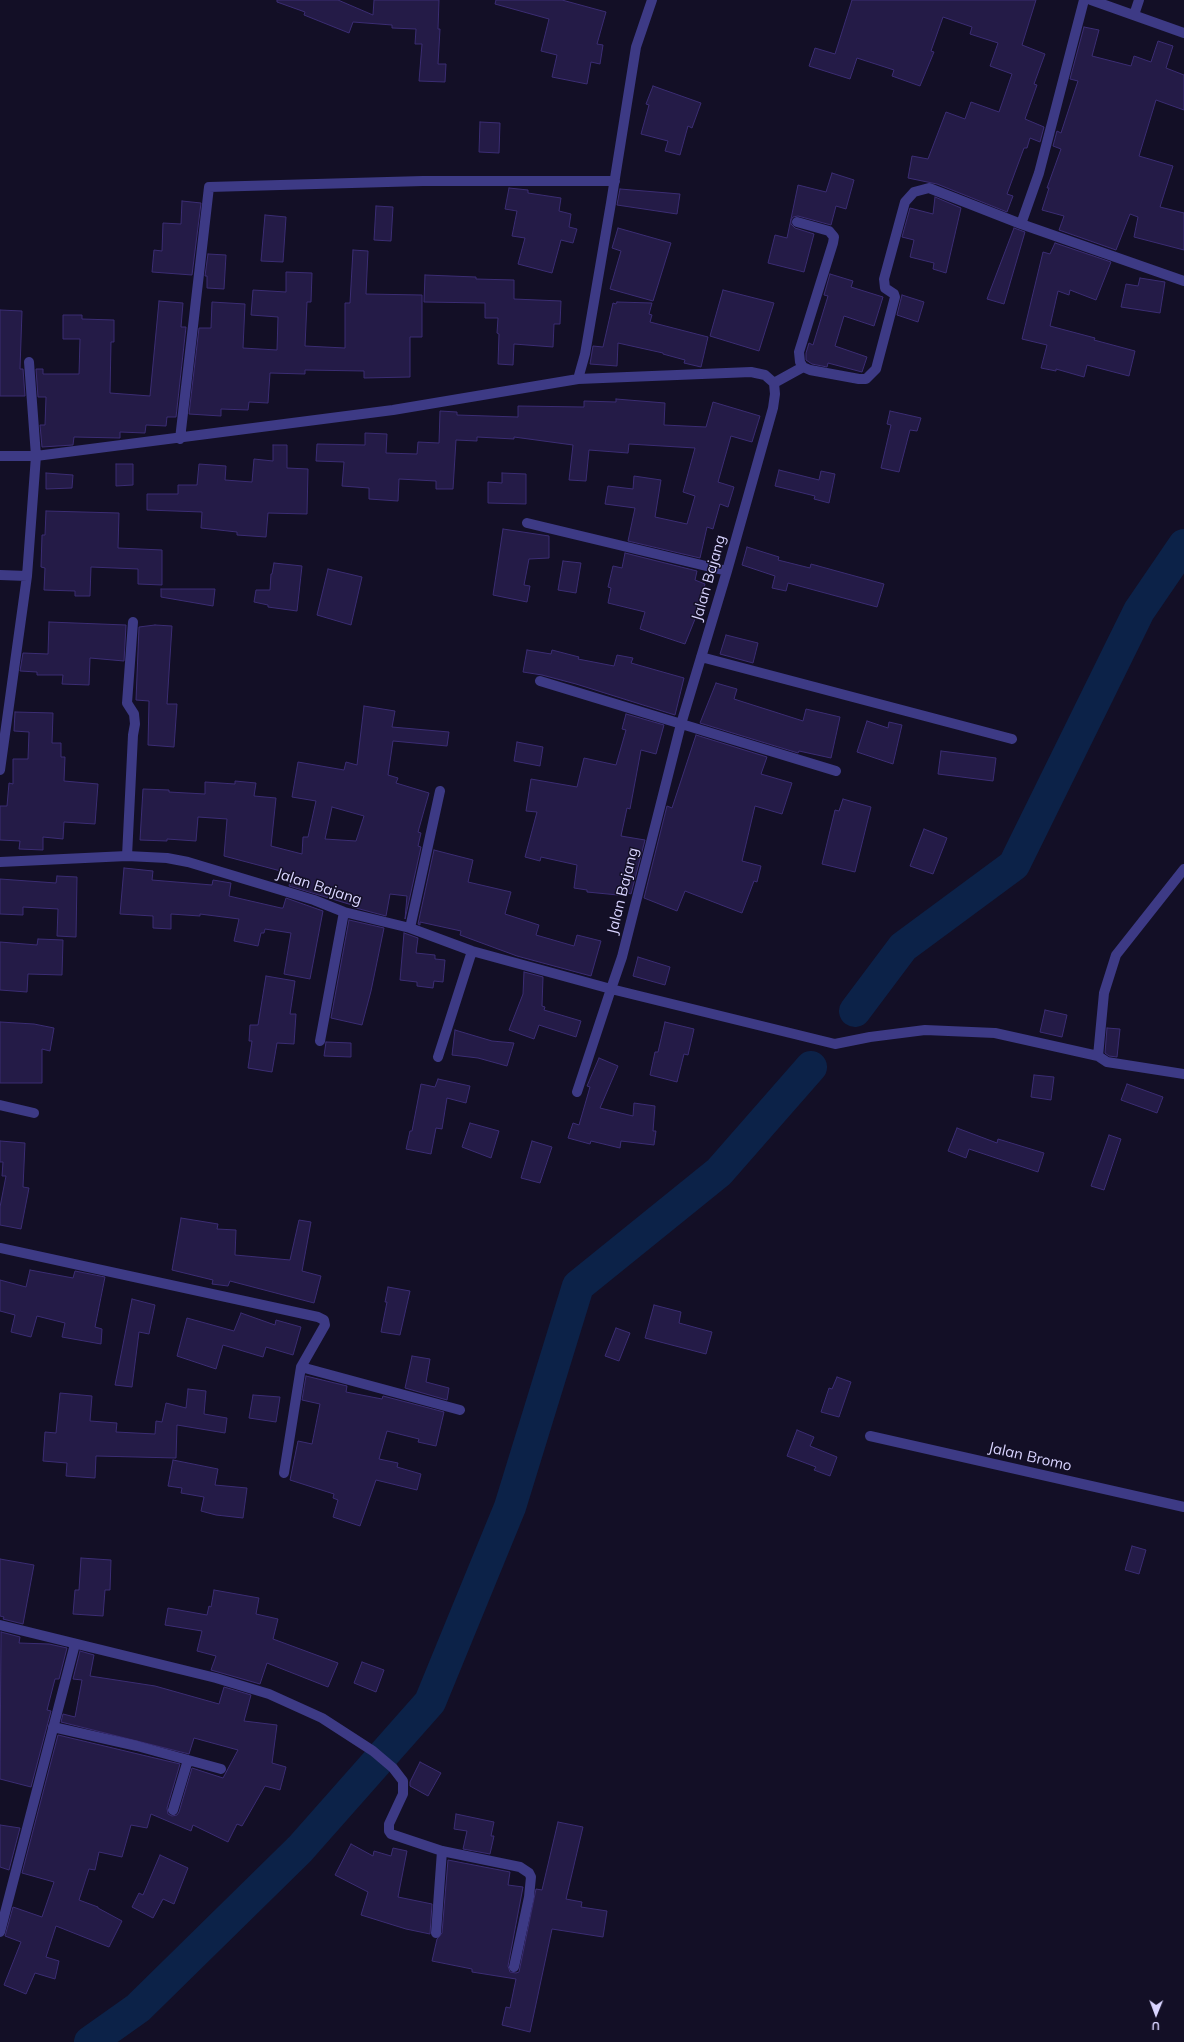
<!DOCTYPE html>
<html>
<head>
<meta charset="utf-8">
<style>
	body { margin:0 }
	#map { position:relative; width:1184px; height:2042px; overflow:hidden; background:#130f26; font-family:Mulish,sans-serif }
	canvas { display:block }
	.north { position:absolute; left:1136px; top:1994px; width:40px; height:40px; -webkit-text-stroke:3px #130f26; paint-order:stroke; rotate:181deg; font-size:11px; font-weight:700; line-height:16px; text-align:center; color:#d9d4ff }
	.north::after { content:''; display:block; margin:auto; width:14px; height:18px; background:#d9d4ff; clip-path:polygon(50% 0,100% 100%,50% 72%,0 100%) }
</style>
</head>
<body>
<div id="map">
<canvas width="1184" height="2042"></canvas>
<div class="north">U</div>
</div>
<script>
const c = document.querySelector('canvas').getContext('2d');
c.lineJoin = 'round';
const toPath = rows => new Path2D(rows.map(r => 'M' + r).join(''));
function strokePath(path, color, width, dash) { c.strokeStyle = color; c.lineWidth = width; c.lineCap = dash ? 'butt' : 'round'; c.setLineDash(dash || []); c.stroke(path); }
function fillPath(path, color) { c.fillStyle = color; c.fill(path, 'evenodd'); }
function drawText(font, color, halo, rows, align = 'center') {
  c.font = font + ' Mulish,sans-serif'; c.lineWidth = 3; c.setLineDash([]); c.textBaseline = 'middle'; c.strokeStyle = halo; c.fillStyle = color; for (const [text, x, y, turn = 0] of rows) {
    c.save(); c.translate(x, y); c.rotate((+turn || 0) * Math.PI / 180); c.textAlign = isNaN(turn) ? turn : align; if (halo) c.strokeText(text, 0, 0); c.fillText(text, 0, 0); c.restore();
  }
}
strokePath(toPath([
	[855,1011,903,947,1014,865,1139,611,1184,545],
	[90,2042,138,2008,300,1849,430,1702,510,1507,578,1286,719,1172,811,1067]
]), '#0c2248', 32);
const building = toPath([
	[277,0,338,0,373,15,374,0,439,0,438,29,440,29,438,64,446,64,445,82,419,81,422,44,415,44,416,29,392,28,392,25,353,22,349,33,304,15,305,12,277,2,277,0],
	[496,0,562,0,606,12,597,44,603,45,600,64,591,62,587,84,552,77,557,55,541,51,549,19,495,4,496,0],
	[852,0,1036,0,1022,45,1045,54,1034,84,1037,85,1025,119,1044,127,1040,142,1030,138,1027,148,1024,148,1007,194,1013,196,1007,212,937,184,908,178,912,156,928,159,946,112,965,119,971,102,999,112,1012,74,990,66,998,43,970,34,972,27,943,17,931,51,934,52,920,86,892,76,894,70,857,58,850,79,809,66,815,48,835,54,852,0],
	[1084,27,1099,30,1092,56,1131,66,1134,56,1151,62,1158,41,1173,46,1166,68,1184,75,1184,110,1156,100,1139,156,1173,166,1160,207,1184,213,1184,250,1134,237,1138,217,1130,214,1116,250,1059,230,1064,216,1042,210,1049,188,1047,188,1061,149,1053,146,1057,131,1061,133,1078,81,1070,79,1084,27],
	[653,86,701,103,692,128,688,126,680,155,665,151,668,141,641,134,649,105,646,104,653,86],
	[480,122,500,123,499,153,479,152,480,122],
	[832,173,854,180,846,209,836,206,831,225,798,216,793,217,791,220,791,224,795,228,814,234,804,272,768,263,775,235,787,238,798,185,826,192,832,173],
	[509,188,528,190,528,193,561,198,559,211,571,214,569,227,577,229,573,243,561,240,552,273,518,264,525,238,512,236,517,211,505,209,509,188],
	[620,189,680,194,677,214,617,205,620,189],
	[935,197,961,208,946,273,933,269,934,263,910,257,914,240,902,237,910,208,933,214,935,197],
	[182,201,201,203,192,275,152,272,154,250,162,251,163,223,181,224,182,201],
	[376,206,393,207,391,241,374,240,376,206],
	[265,215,286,217,283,262,261,261,265,215],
	[618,228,671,243,653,301,610,289,621,251,612,248,618,228],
	[1014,228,1025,232,1004,304,987,299,1014,228],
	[1055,243,1111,262,1096,300,1070,290,1069,295,1058,291,1050,326,1095,338,1094,340,1135,351,1129,376,1087,365,1084,377,1056,369,1056,371,1041,368,1047,345,1022,339,1043,252,1050,254,1055,243],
	[353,250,368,251,366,294,422,295,422,337,410,337,410,377,364,378,364,371,305,370,305,374,270,373,268,403,249,402,248,410,221,409,221,416,189,414,199,328,211,328,212,302,245,304,243,348,277,350,278,317,251,315,253,290,286,292,286,272,312,273,311,302,307,302,305,346,345,348,345,303,350,303,353,250],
	[208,254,226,255,224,289,207,288,207,276,205,276,208,254],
	[830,274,853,281,851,287,883,297,874,326,844,316,835,346,867,357,862,372,828,363,827,367,812,364,806,360,806,353,809,343,813,345,828,296,824,295,830,274],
	[425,275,476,277,476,279,514,280,514,299,561,301,560,324,554,324,553,347,514,344,513,365,498,364,499,334,497,333,498,318,485,318,485,303,424,302,425,275],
	[1140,278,1165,282,1160,313,1121,307,1126,284,1138,286,1140,278],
	[723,290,774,303,759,351,710,336,723,290],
	[902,295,924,302,918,322,897,315,902,295],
	[159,301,183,303,181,327,186,327,176,417,167,417,166,426,146,425,145,433,120,432,120,438,74,437,73,445,42,447,40,425,45,425,46,397,38,397,36,369,43,369,43,374,79,374,80,339,63,339,63,315,82,315,82,319,114,320,114,342,111,342,110,393,150,396,159,301],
	[617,302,652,303,649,314,652,315,650,322,708,337,701,367,684,363,685,360,663,354,663,353,618,343,617,366,590,364,593,346,603,347,613,303,616,304,617,302],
	[0,310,22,311,20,369,23,369,25,396,0,396,0,310],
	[616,399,665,403,664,425,706,427,713,402,760,416,752,442,731,436,718,482,734,487,728,507,720,504,713,529,707,527,700,558,628,541,635,508,605,504,608,486,633,489,634,476,661,480,655,517,687,524,695,496,683,492,695,448,629,444,628,453,589,450,586,481,569,480,573,445,514,437,514,439,477,437,477,441,456,440,453,489,436,489,436,481,399,479,398,501,369,499,369,488,342,486,344,462,316,461,317,444,365,445,365,433,387,434,386,453,417,454,418,442,439,443,440,411,457,412,457,415,518,417,518,406,584,407,584,401,616,402,616,399],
	[890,411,921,418,917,431,910,430,899,472,881,468,891,425,887,424,890,411],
	[273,445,287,445,287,468,308,469,307,514,268,513,266,537,237,535,237,532,201,528,202,512,147,510,147,494,178,494,178,485,197,485,199,464,226,466,225,480,252,482,254,459,273,461,273,445],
	[116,464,133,464,133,485,116,486,116,464],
	[779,470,819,480,821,471,835,474,829,503,814,499,815,496,775,486,779,470],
	[46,473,73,475,72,488,46,489,46,473],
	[502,473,526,474,526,504,488,503,488,482,502,483,502,473],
	[46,511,119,513,118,548,162,550,162,585,138,584,138,569,91,567,90,596,75,596,75,591,44,590,45,568,41,567,42,535,45,535,46,511],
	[503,529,549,536,549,558,529,559,524,585,530,586,527,602,493,595,503,529],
	[747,547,779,557,778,560,810,568,811,564,884,584,877,607,788,583,786,591,772,588,775,576,742,565,747,547],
	[625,553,697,571,695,580,705,584,695,619,685,644,640,629,645,612,608,603,611,588,608,587,613,566,622,568,625,553],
	[563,561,581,563,576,593,558,590,563,561],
	[274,563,302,566,297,611,268,607,268,605,254,602,256,590,270,590,271,574,272,574,274,563],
	[328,569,362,577,351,625,317,615,328,569],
	[161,589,215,589,213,606,161,597,161,589],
	[49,622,126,625,124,661,90,658,89,685,62,684,63,675,37,675,37,672,20,671,23,653,48,654,49,622],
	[155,625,172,626,167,704,177,704,174,747,148,745,149,701,136,700,139,627,155,625],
	[726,635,758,643,753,663,720,654,726,635],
	[527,650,551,654,552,650,579,657,578,659,614,666,617,655,633,658,631,663,684,678,675,715,576,684,542,675,523,672,527,650],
	[716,683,737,689,734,699,803,721,806,709,840,717,831,758,799,751,798,753,700,723,716,683],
	[364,706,395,711,392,727,449,732,447,746,393,741,388,775,398,778,396,783,429,793,418,832,421,833,418,846,421,847,405,919,407,896,390,894,386,916,352,907,352,905,289,886,292,874,224,856,227,819,198,817,196,841,167,839,167,841,140,840,143,789,169,790,169,792,205,794,205,782,235,784,235,781,256,783,254,796,276,798,271,846,302,854,303,837,308,837,316,801,292,797,298,762,344,770,346,762,357,765,364,706],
	[332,807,364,816,356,841,325,839,332,807],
	[15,712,53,713,52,743,61,743,61,757,65,757,64,781,98,784,95,824,64,822,63,839,43,837,43,850,19,849,20,841,0,840,0,806,7,806,9,783,13,784,13,759,28,759,29,732,14,731,15,712],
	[626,714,664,725,656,754,641,750,630,809,627,808,621,836,645,840,631,894,618,889,618,895,587,892,587,890,574,888,577,865,541,857,540,861,525,857,537,812,526,811,531,779,577,787,584,758,616,765,626,730,622,729,626,714],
	[867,721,888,728,889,722,902,725,893,764,857,752,867,721],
	[696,735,767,757,761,774,792,783,782,814,755,806,742,861,761,866,757,882,754,881,742,913,685,891,677,911,644,898,667,806,672,808,696,735],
	[517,742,543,747,540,766,514,761,517,742],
	[941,751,996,758,993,781,938,774,941,751],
	[843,799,871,807,855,872,822,864,835,810,839,811,843,799],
	[924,829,947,838,933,874,910,866,924,829],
	[434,850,473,860,468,882,511,892,505,914,539,925,536,935,574,946,577,935,601,941,591,976,517,956,460,935,461,931,420,922,420,925,418,924,434,850],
	[124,868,153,871,152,880,212,885,213,880,231,883,229,896,281,908,283,908,286,898,323,911,310,979,284,974,291,933,265,929,264,933,261,933,258,946,234,941,239,919,200,914,200,916,171,914,171,929,153,928,153,916,120,914,124,868],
	[57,876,77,877,76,937,57,936,58,909,23,907,23,915,0,914,0,879,56,883,57,876],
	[349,920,384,928,371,991,362,1025,331,1018,349,920],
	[404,933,418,938,416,953,435,955,435,959,445,960,443,982,434,981,433,988,417,986,417,982,400,980,404,933],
	[38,939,63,940,62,975,28,974,27,992,0,990,0,942,37,945,38,939],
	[638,957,670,967,665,985,633,976,638,957],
	[524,972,543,977,542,1006,545,1007,544,1010,581,1021,576,1037,539,1025,534,1039,509,1030,523,994,524,972],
	[266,976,295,981,290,1014,296,1014,294,1044,277,1043,272,1072,248,1068,252,1041,249,1041,250,1025,258,1025,266,976],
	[1045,1010,1067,1015,1062,1037,1040,1032,1045,1010],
	[0,1022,34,1024,54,1028,50,1051,42,1049,42,1083,0,1083,0,1022],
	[665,1022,694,1029,688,1055,684,1054,677,1082,650,1075,655,1052,658,1052,665,1022],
	[1107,1028,1120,1029,1117,1057,1109,1056,1105,1053,1107,1028],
	[455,1030,492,1041,514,1043,507,1066,478,1058,452,1055,455,1030],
	[326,1042,351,1043,351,1057,324,1056,326,1042],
	[599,1058,618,1066,600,1108,633,1116,634,1103,655,1106,653,1131,656,1131,654,1145,621,1141,620,1148,591,1141,590,1144,568,1138,573,1123,579,1125,590,1087,587,1086,599,1058],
	[1034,1075,1054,1077,1051,1100,1031,1097,1034,1075],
	[438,1079,470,1086,466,1103,447,1098,442,1129,436,1128,431,1154,406,1149,410,1131,412,1131,421,1084,435,1087,438,1079],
	[1127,1084,1163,1097,1157,1113,1121,1100,1127,1084],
	[470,1123,499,1131,491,1158,462,1147,470,1123],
	[957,1128,997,1143,998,1139,1044,1153,1038,1172,969,1149,966,1158,948,1151,957,1128],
	[1109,1135,1121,1139,1104,1190,1091,1186,1109,1135],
	[0,1141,25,1143,23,1187,29,1188,21,1229,0,1225,0,1207,6,1176,2,1176,3,1162,0,1162,0,1141],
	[532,1141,552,1147,540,1183,521,1178,532,1141],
	[181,1218,218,1224,217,1229,236,1230,235,1255,290,1260,299,1220,311,1222,302,1271,321,1276,314,1303,230,1281,228,1286,212,1284,213,1280,172,1270,181,1218],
	[30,1270,73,1278,75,1271,105,1277,95,1327,102,1329,101,1344,62,1337,65,1323,37,1316,31,1337,11,1332,15,1315,0,1311,0,1280,26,1287,30,1270],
	[388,1287,410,1291,400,1335,381,1332,387,1302,385,1302,388,1287],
	[132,1299,155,1305,149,1334,139,1332,132,1387,115,1385,132,1299],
	[654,1305,681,1312,679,1323,712,1332,706,1354,645,1338,654,1305],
	[241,1313,275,1325,276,1320,301,1327,293,1355,266,1347,263,1357,223,1345,216,1369,177,1356,187,1318,234,1331,241,1313],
	[616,1328,630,1333,619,1361,605,1356,616,1328],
	[412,1356,430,1359,426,1382,449,1388,447,1400,405,1388,412,1356],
	[306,1376,347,1386,346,1392,382,1399,383,1396,444,1412,436,1446,418,1442,419,1439,387,1431,379,1459,398,1463,397,1467,421,1474,417,1490,376,1480,360,1526,333,1517,338,1500,333,1498,334,1494,290,1480,298,1441,312,1444,320,1404,302,1400,306,1376],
	[837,1377,851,1382,839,1417,821,1412,829,1388,832,1389,837,1377],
	[188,1389,206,1391,204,1414,227,1418,225,1433,177,1425,176,1458,96,1456,95,1478,66,1476,67,1463,43,1461,45,1432,56,1433,60,1393,92,1396,90,1421,117,1423,116,1432,155,1434,156,1421,162,1422,166,1403,186,1408,188,1389],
	[253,1395,280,1397,276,1422,249,1418,253,1395],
	[797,1430,814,1437,810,1446,837,1457,830,1476,814,1470,816,1467,787,1456,797,1430],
	[173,1460,218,1469,215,1485,247,1488,243,1518,216,1515,201,1511,204,1497,181,1493,182,1488,168,1486,173,1460],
	[1132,1546,1146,1550,1139,1574,1125,1570,1132,1546],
	[81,1558,111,1560,110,1590,105,1590,103,1616,73,1614,75,1590,79,1590,81,1558],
	[0,1559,34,1565,23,1624,3,1619,4,1617,0,1616,0,1559],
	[214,1590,259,1598,256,1614,278,1619,273,1639,338,1663,328,1687,267,1663,260,1684,211,1670,216,1656,197,1651,202,1631,165,1625,168,1608,207,1615,209,1606,211,1607,214,1590],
	[1,1632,20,1637,19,1643,49,1644,67,1648,59,1679,55,1679,47,1710,51,1711,31,1787,0,1779,1,1632],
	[80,1651,94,1655,90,1676,155,1686,219,1704,224,1687,251,1695,244,1721,277,1725,272,1763,286,1767,280,1790,265,1786,242,1826,237,1824,228,1842,193,1825,191,1831,151,1814,147,1828,131,1825,122,1857,99,1852,95,1870,89,1869,79,1900,98,1907,98,1908,122,1921,109,1947,56,1926,46,1957,59,1961,55,1979,35,1973,26,1994,4,1985,21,1942,5,1936,13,1907,42,1917,54,1882,22,1873,58,1735,180,1764,167,1808,168,1814,172,1816,177,1815,179,1812,192,1768,223,1778,238,1750,194,1738,189,1754,61,1722,63,1714,75,1717,82,1680,73,1679,80,1651],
	[362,1662,384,1670,376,1692,354,1683,362,1662],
	[420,1762,441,1773,428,1796,410,1786,410,1782,420,1762],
	[456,1814,494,1822,491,1836,494,1836,490,1854,463,1849,467,1831,454,1829,456,1814],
	[558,1822,583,1827,566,1899,582,1902,581,1907,607,1911,603,1937,552,1929,530,2032,502,2025,506,2007,510,2008,516,1979,472,1972,472,1969,432,1961,437,1939,442,1933,448,1860,510,1872,508,1885,523,1887,508,1966,510,1972,516,1973,519,1972,536,1889,542,1890,558,1822],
	[0,1825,20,1828,9,1870,0,1867,0,1825],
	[351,1844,373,1856,374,1851,391,1856,393,1848,407,1851,398,1897,432,1904,430,1934,406,1929,361,1915,368,1892,335,1875,351,1844],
	[160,1855,188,1868,174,1904,163,1899,153,1918,132,1907,139,1893,143,1895,160,1855]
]);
fillPath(building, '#241b47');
strokePath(building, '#3b2d73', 1);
strokePath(toPath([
	[1084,0,1039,173,1021,224,1184,281],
	[1091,0,1184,33],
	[1134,15,1139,0],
	[797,222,829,231,834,237,833,243,799,352,800,362,803,367,810,370,859,379,866,379,876,369,895,297,894,294,885,288,884,279,905,202,914,192,929,188,1021,224],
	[774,383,803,367],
	[180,439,209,187,423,181,615,181],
	[0,456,36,456,29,362],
	[527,523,727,571],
	[0,575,27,576],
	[701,657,1012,739],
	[540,681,836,771],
	[0,770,27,576,36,456,393,410,578,379,585,354,611,203,636,47,652,0],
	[127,856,133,735,135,724,134,714,127,703,133,622],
	[0,862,127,856,167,858,188,862,314,900,344,912,410,928,472,951,611,989,622,957,681,724,727,571,773,408,775,394,774,383,765,375,751,372,578,379],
	[1184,869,1116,955,1104,993,1098,1056,1107,1062,1184,1074],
	[410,928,440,791],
	[320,1041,344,912],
	[438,1057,472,951],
	[577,1092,611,989,835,1044,870,1037,925,1030,995,1033,1098,1056],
	[0,1105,34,1113],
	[0,1248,318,1317,324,1320,325,1325,301,1367,284,1473],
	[301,1367,460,1410],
	[870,1436,1184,1507],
	[0,1625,216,1678,269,1694,322,1718,373,1751,393,1768,403,1781,403,1794,389,1824,389,1831,391,1834,442,1851,520,1867,529,1873,531,1877,529,1897,514,1967],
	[53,1727,137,1746,221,1769],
	[173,1810,188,1760],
	[0,1932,75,1644],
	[436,1933,442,1851]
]), '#3d3a85', 10);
drawText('15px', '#d9d4ff', '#130f26', [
	["Jalan Bajang",709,578,-74],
	["Jalan Bajang",319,887,18],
	["Jalan Bajang",623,891,-76],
	["Jalan Bromo",1030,1457,13]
]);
</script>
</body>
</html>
